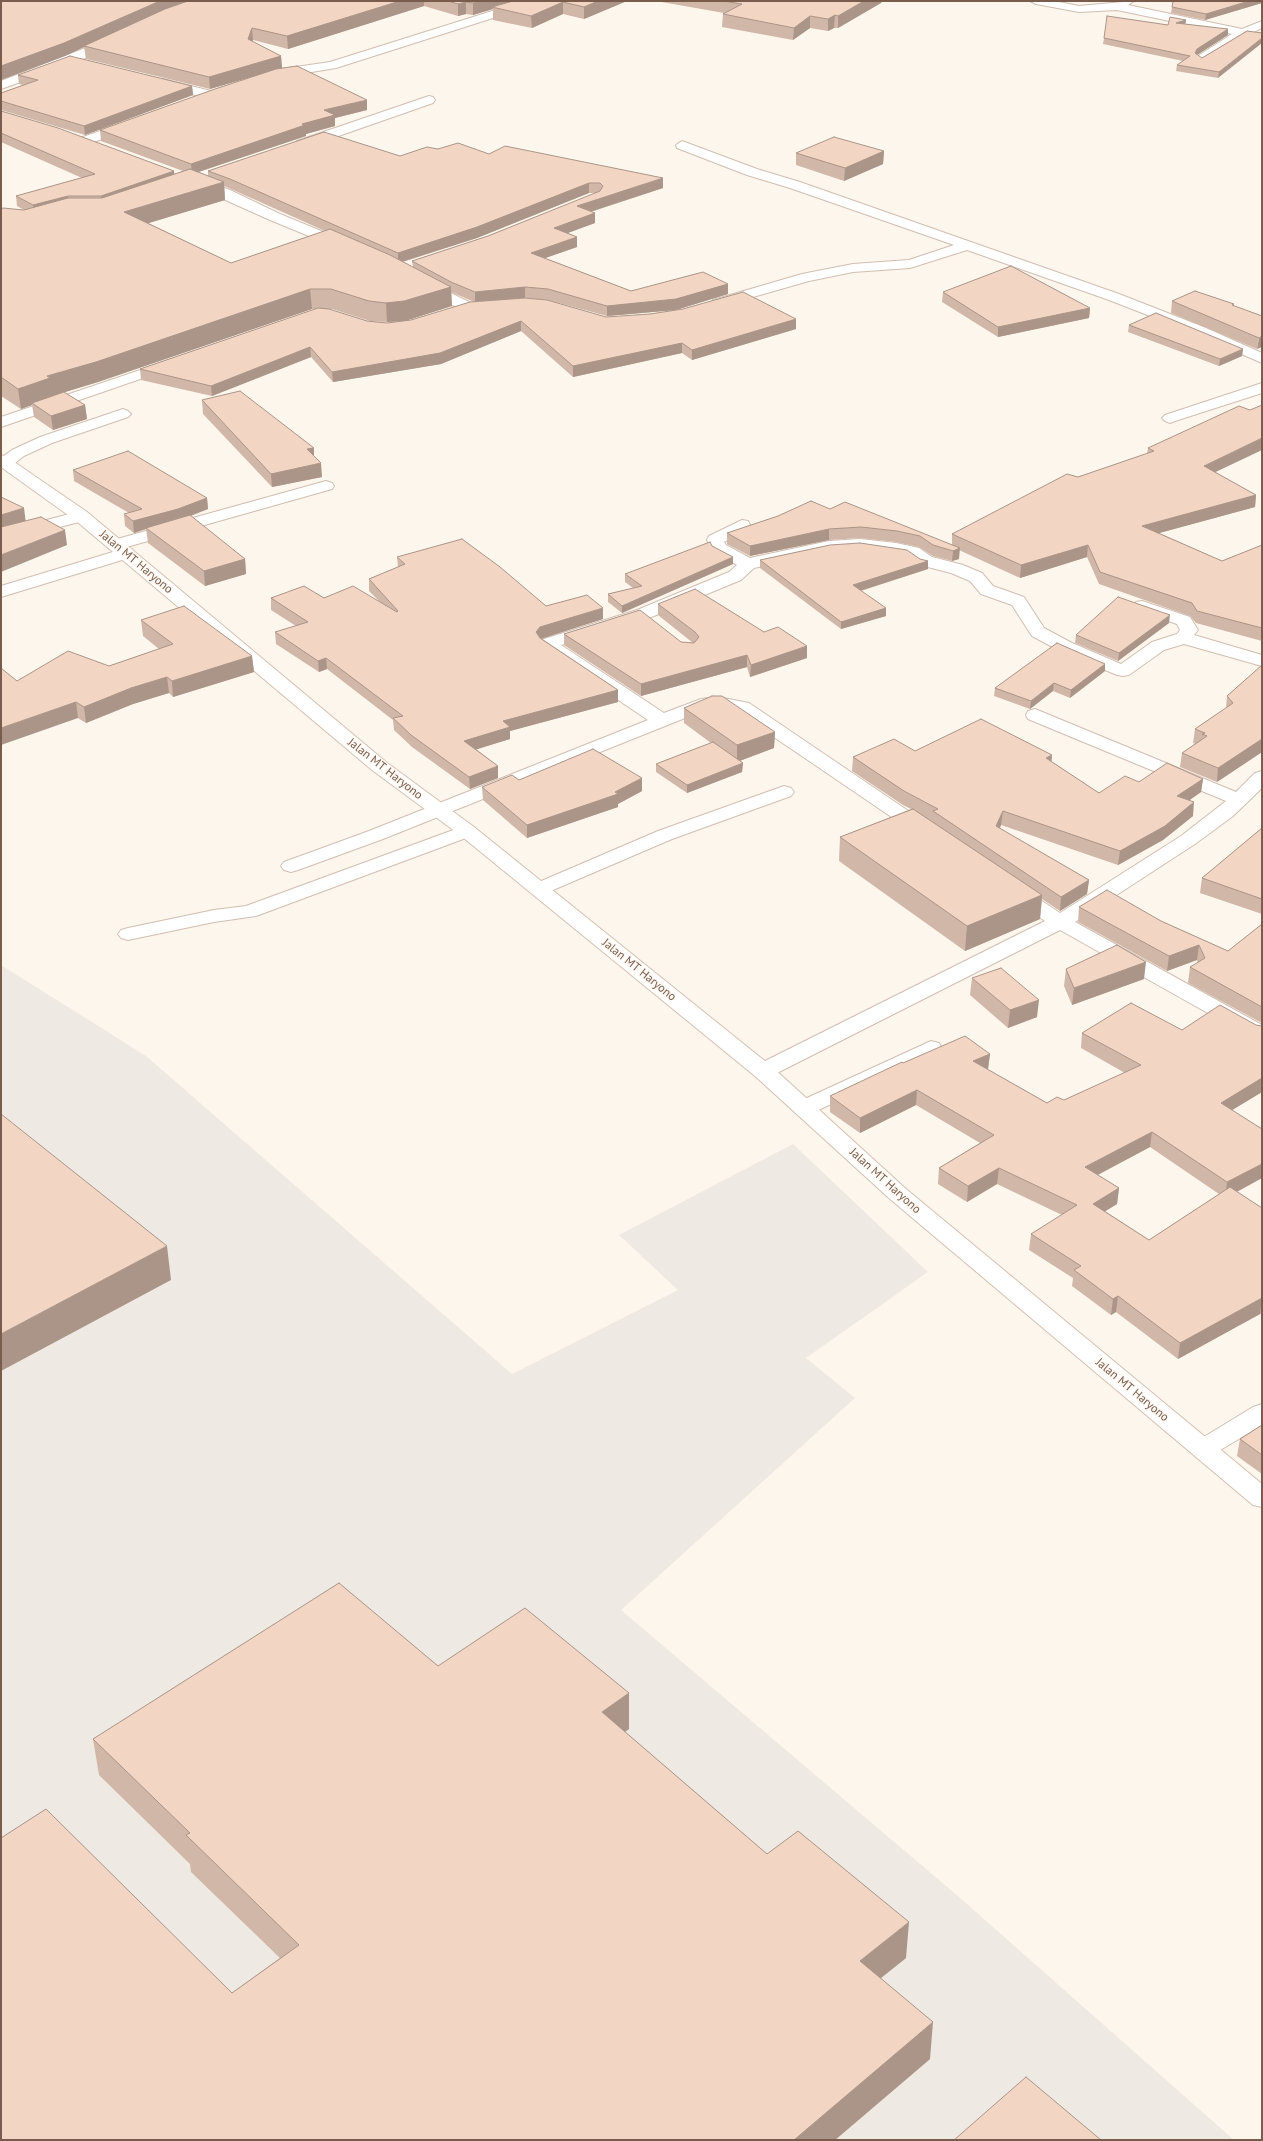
<!DOCTYPE html>
<html>
<head>
<meta charset="utf-8">
<style>
	body { margin:0 }
	#map { position:relative; width:1263px; height:2141px; overflow:hidden; background:#fdf6ec; font-family:"PT Sans",sans-serif }
	canvas { display:block }
	.frame { position:absolute; inset:0; border:2px solid #7a5c4d; pointer-events:none }
</style>
</head>
<body>
<div id="map">
<canvas width="1263" height="2141"></canvas>
<div class="frame"></div>
</div>
<script>
const c = document.querySelector('canvas').getContext('2d');
c.lineJoin = 'round';
function fillPath(path, color) { c.fillStyle = color; c.fill(path, 'evenodd'); }
const toPath = rows => new Path2D(rows.map(r => 'M' + r).join(''));
function strokePath(path, color, width, dash) { c.strokeStyle = color; c.lineWidth = width; c.lineCap = dash ? 'butt' : 'round'; c.setLineDash(dash || []); c.stroke(path); }
function drawText(font, color, halo, rows, align = 'center') {
  c.font = font + ' "PT Sans",sans-serif'; c.lineWidth = 3; c.setLineDash([]); c.textBaseline = 'middle'; c.strokeStyle = halo; c.fillStyle = color; for (const [text, x, y, turn = 0] of rows) {
    c.save(); c.translate(x, y); c.rotate((+turn || 0) * Math.PI / 180); c.textAlign = isNaN(turn) ? turn : align; if (halo) c.strokeText(text, 0, 0); c.fillText(text, 0, 0); c.restore();
  }
}
fillPath(toPath([
	[1,965,146,1056,512,1374,678,1290,619,1235,793,1144,928,1272,806,1358,855,1398,621,1610,959,1897,1234,2140,1,2140]
]), '#efe9e4');
const street = toPath([
	[524,1,542,1,540,3,336,68,275,78,269,74,275,70,330,62,524,1],
	[1030,1,1054,1,1079,6,1134,1,1128,5,1242,29,1262,21,1262,28,1239,39,1202,63,1196,59,1198,56,1232,34,1117,10,1079,12,1036,4,1030,1],
	[111,38,115,39,117,42,115,45,74,63,1,89,1,81,111,38],
	[163,79,215,92,217,95,211,99,159,86,157,83,163,79],
	[429,96,433,97,435,100,433,103,307,147,302,148,296,144,297,141,429,96],
	[129,121,133,122,135,125,133,128,85,145,79,141,80,138,129,121],
	[682,141,757,169,800,182,1119,294,1206,328,1262,353,1262,363,1196,334,1109,300,967,250,910,268,853,272,809,281,718,307,713,306,711,303,713,300,802,274,853,264,909,260,954,245,790,188,747,175,677,148,676,145,682,141],
	[197,178,230,190,280,214,348,242,350,245,343,249,338,248,270,220,192,185,190,182,197,178],
	[426,281,471,303,492,303,497,304,499,307,497,310,492,311,464,310,441,300,421,288,419,285,421,282,426,281],
	[170,360,175,361,177,364,175,367,1,427,1,417,170,360],
	[1262,383,1262,393,1175,421,1170,423,1165,421,1162,418,1165,415,1262,383],
	[123,409,128,411,131,414,128,417,52,443,24,456,11,466,1,467,1,458,12,450,40,437,123,409],
	[326,481,332,483,334,486,332,489,116,550,110,549,108,545,110,541,326,481],
	[81,511,87,512,89,516,87,520,1,542,1,532,81,511],
	[742,520,748,521,750,525,748,529,724,542,726,545,750,558,829,541,860,539,896,543,919,548,932,557,963,565,982,573,993,586,1024,597,1044,628,1072,643,1121,664,1152,642,1177,634,1180,630,1177,624,1136,610,1133,606,1136,602,1142,601,1190,617,1198,630,1194,635,1262,655,1262,666,1184,644,1164,650,1129,675,1123,676,1117,675,1060,651,1032,636,1012,605,981,594,970,581,951,573,920,565,907,556,896,553,860,549,829,551,754,568,741,580,649,618,561,645,664,713,701,699,718,697,749,703,932,827,935,831,932,835,925,837,918,835,737,712,718,709,705,710,383,839,298,870,291,872,284,870,281,866,284,862,369,831,648,720,541,648,538,644,541,640,637,610,729,572,737,565,713,552,707,540,709,536,742,520],
	[126,548,132,549,134,553,132,557,1,597,1,586,126,548],
	[1035,709,1236,792,1255,773,1262,771,1262,788,1233,816,1195,844,1075,922,1262,1025,1262,1040,1254,1039,1060,930,771,1076,763,1078,755,1076,752,1071,755,1066,1045,921,1010,897,1007,893,1010,889,1017,887,1024,889,1060,913,1181,836,1226,801,1028,719,1026,715,1028,711,1035,709],
	[784,786,791,788,794,792,791,796,672,839,546,893,539,895,532,893,529,889,532,885,658,831,784,786],
	[467,825,474,827,477,831,474,835,256,916,214,922,128,940,121,938,118,934,121,930,128,928,214,910,246,906,467,825],
	[931,1041,939,1043,942,1048,939,1053,812,1113,804,1115,796,1113,793,1108,796,1103,931,1041],
	[1262,1404,1262,1425,1212,1455,1203,1458,1194,1455,1190,1449,1194,1443,1253,1407,1262,1404]
]);
const secondary = toPath([
	[1,455,7,457,87,512,386,762,474,827,771,1066,906,1189,1262,1484,1262,1507,1253,1505,890,1199,755,1076,460,835,372,770,75,520,1,467,1,455]
]);
strokePath(street, '#d1beb0', 2);
strokePath(secondary, '#d6c0b0', 2);
fillPath(street, '#fff');
fillPath(secondary, '#fff');
fillPath(toPath([
	[1,1,627,1,584,19,563,14,532,28,493,20,493,9,473,15,466,14,458,16,424,6,288,49,253,40,252,42,281,56,282,68,367,110,335,118,335,126,306,134,306,136,199,172,208,176,208,171,400,156,438,149,489,154,663,188,591,212,595,213,595,223,568,233,577,237,577,247,545,258,631,291,728,294,676,310,607,316,548,300,525,298,490,301,606,317,796,329,692,360,682,353,573,377,521,331,441,364,333,382,311,357,212,396,141,380,140,369,317,309,312,309,98,382,52,396,85,405,87,419,53,430,34,417,32,405,21,409,1,396,1,209,24,210,17,206,16,196,82,178,1,142,1,111,174,174,183,171,101,141,100,130,251,77,210,89,86,59,84,47,65,56],
	[224,186,231,189,325,231,231,263,148,223,225,200],
	[589,193,598,193,488,236,412,261,413,267,403,262,477,238],
	[451,292,474,302,411,320,387,323,367,321,319,309,332,309,370,321,387,322,405,321,452,306],
	[656,1,882,1,881,3,838,28,834,28,828,31,810,28,793,40,722,27,723,14,724,13],
	[1262,1,1262,3,1205,20,1171,13,1172,7],
	[1186,20,1185,24,1228,35,1197,55,1202,58,1247,31,1218,78,1176,71,1177,65,1183,61,1103,44,1104,38,1168,25],
	[18,75,192,86,193,95,85,135,1,110,1,93,23,85,19,84],
	[884,151,883,164,844,181,796,165,796,153],
	[943,292,1090,308,1089,318,998,337,942,302],
	[1172,301,1234,306,1262,316,1257,349,1171,313],
	[1129,325,1243,349,1242,356,1219,366,1128,332],
	[202,400,314,448,314,457,322,477,272,487,203,414],
	[1148,448,1215,472,1256,495,1255,507,1159,533,1222,561,1262,545,1262,641,1196,623,1190,616,1099,584,1087,557,1020,578,959,550,959,559,952,561,933,556,919,547,896,542,860,538,829,540,750,556,727,544,727,533,830,509,952,545,952,534,1078,477,1147,454],
	[73,470,207,498,208,509,191,516,245,559,246,574,205,586,148,543,146,529,134,533,125,526,124,514,129,513,74,481],
	[397,557,546,606,603,619,541,638,618,690,618,702,510,731,510,739,476,749,498,766,498,778,470,789,412,747,394,730,393,720,327,669,319,672,276,644,275,632,296,626,271,610,271,598,324,598,381,603,369,591,369,579,398,567],
	[733,557,733,564,622,613,608,602,608,594,633,588,625,582,625,574],
	[920,559,928,561,928,569,861,591,886,608,886,616,841,629,760,568,760,560],
	[658,604,807,658,750,677,747,667,641,696,564,645,564,634,681,642,693,643,658,615],
	[141,620,252,656,254,672,173,697,169,693,133,704,86,723,17,681,109,666,159,649,143,636],
	[1169,623,1118,661,1075,643,1076,635],
	[1262,665,1262,752,1217,782,1180,767,1182,753,1195,744,1193,743,1195,729,1226,708,1227,696],
	[1105,671,1070,698,1053,691,1030,709,994,696,995,688],
	[684,708,775,732,774,748,739,761,743,763,742,772,687,793,656,772,656,764,711,743,684,723],
	[915,751,1052,755,1051,761,1099,793,1139,782,1203,779,1201,792,1190,800,1193,816,1163,840,1118,865,1001,825,1000,829,1089,880,1087,894,1060,911,1042,899,1040,919,965,951,839,861,840,837,911,809,903,805,852,771,853,757],
	[642,778,642,791,618,804,618,807,527,838,483,800,482,787,519,780],
	[1262,828,1262,914,1200,893,1202,878],
	[1079,907,1161,921,1228,951,1262,924,1262,1023,1188,983,1190,967,1198,963,1197,960,1167,971,1078,922],
	[1066,969,1144,979,1072,1005,1064,986],
	[972,978,1037,1017,1008,1028,970,995],
	[1256,1025,1262,1026,1262,1092,1232,1110,1262,1129,1262,1178,1237,1192,1262,1208,1262,1315,1260,1314,1178,1359,1116,1312,1111,1315,1072,1286,1073,1278,1029,1250,1031,1234,1062,1215,997,1184,967,1202,938,1184,939,1168,980,1143,916,1105,860,1133,830,1112,830,1096,903,1063,990,1054,988,1069,987,1069,1047,1103,1064,1100,1125,1073,1081,1048,1082,1033,1182,1030],
	[1150,1147,1219,1194,1149,1240,1105,1211,1117,1204,1119,1188,1098,1175],
	[1262,1425,1262,1474,1237,1456,1240,1439],
	[438,1666,629,1729,625,1732,767,1854,906,1958,881,1978,930,2059,835,2140,1,2140,232,1993,280,1958,191,1872,190,1864,99,1775,93,1739]
]), '#d1b7a8');
fillPath(toPath([
	[160,1,193,1,84,46,84,47,65,56,1,80,1,66],
	[400,1,424,1,424,6,288,49,287,36],
	[480,1,519,1,492,7,493,9,473,15,473,3],
	[598,1,627,1,584,19,584,7],
	[864,1,882,1,881,3,838,28,838,16],
	[1249,1,1262,1,1262,3,1205,20,1206,14],
	[466,2,466,14,458,16,458,4],
	[563,2,563,14,532,28,531,16],
	[835,15,834,28,828,31,828,19],
	[810,16,810,28,793,40,794,28],
	[1186,20,1185,26,1176,23],
	[252,28,253,40,249,52,248,39],
	[1228,29,1228,35,1197,55,1195,53,1197,49],
	[1262,38,1262,43,1218,78,1219,72],
	[281,56,282,68,210,89,209,77],
	[192,86,193,95,85,135,84,126],
	[367,100,367,110,335,118,335,126,306,134,306,136,192,174,191,164,302,124,324,110],
	[884,151,883,164,844,181,845,168],
	[174,171,175,181,102,206,101,196],
	[663,178,663,188,577,216,577,206],
	[224,182,225,200,126,230,124,212],
	[589,183,589,193,477,238,398,263,398,253],
	[68,196,69,206,34,215,33,205],
	[595,213,595,223,554,238,554,228],
	[577,237,577,247,531,263,531,253],
	[728,284,728,294,676,310,607,316,607,306],
	[451,287,452,306,405,321,387,322,386,303],
	[525,287,525,298,475,302,475,292],
	[310,289,312,309,98,382,52,396,52,398,32,403,32,405,21,409,18,389,47,376],
	[1090,308,1089,318,998,337,998,327],
	[796,319,796,329,692,360,692,350],
	[521,321,521,331,441,364,333,382,332,372],
	[1262,336,1262,347,1257,349,1259,338],
	[682,343,682,353,573,377,573,366],
	[310,347,311,357,212,396,211,386],
	[1243,349,1242,356,1219,366,1220,359],
	[85,405,87,419,53,430,51,416],
	[1262,438,1262,450,1203,478,1204,466],
	[314,448,314,461,307,449],
	[321,463,322,477,272,487,271,474],
	[1256,495,1255,507,1141,538,1142,526],
	[207,498,208,509,179,520,146,528,146,529,134,533,133,521],
	[24,508,26,524,1,531,1,515],
	[829,529,829,540,750,556,750,546],
	[65,530,67,545,1,572,1,555],
	[1088,545,1087,557,1020,578,1021,565],
	[960,548,959,559,952,561,953,551],
	[733,557,733,564,622,613,622,606],
	[245,559,246,574,205,586,204,571],
	[928,561,928,569,853,593,853,585],
	[603,608,603,619,541,639,536,632,540,627],
	[886,608,886,616,841,629,841,622],
	[1170,615,1169,623,1118,661,1119,653],
	[807,646,807,658,750,677,751,665],
	[747,655,747,667,641,696,641,684],
	[252,656,254,672,173,697,172,681],
	[326,658,327,669,319,672,318,661],
	[1105,664,1105,671,1070,698,1071,690],
	[167,677,169,693,133,704,86,723,84,707,131,688],
	[1054,683,1053,691,1030,709,1031,701],
	[618,690,618,702,510,731,510,739,465,753,464,741,503,721],
	[76,702,78,718,1,745,1,728],
	[775,732,774,748,737,762,737,745],
	[1262,739,1262,752,1217,782,1218,768],
	[1052,755,1051,769,1046,758],
	[743,763,742,772,687,793,687,785],
	[498,766,498,778,470,789,469,777],
	[642,778,642,791,618,804,618,807,527,838,527,825,615,792],
	[1203,779,1201,792,1175,810,1177,796],
	[1194,802,1193,816,1163,840,1118,865,1120,851],
	[1003,811,1001,825,994,840,996,826],
	[1089,880,1087,894,1060,911,1061,897],
	[1042,895,1040,919,965,951,967,926],
	[1199,945,1197,960,1167,971,1169,956],
	[1146,962,1144,979,1072,1005,1074,988],
	[1039,1000,1037,1017,1008,1028,1010,1010],
	[990,1054,988,1069,971,1077,973,1061],
	[1262,1078,1262,1092,1219,1118,1221,1103],
	[917,1090,916,1105,860,1133,860,1118],
	[1152,1132,1150,1147,1084,1182,1085,1167],
	[1262,1164,1262,1178,1225,1198,1227,1182],
	[999,1168,997,1184,967,1202,968,1186],
	[1119,1188,1117,1204,1091,1220,1093,1204],
	[167,1246,171,1280,1,1371,1,1334],
	[1118,1296,1116,1312,1111,1315,1113,1299],
	[1262,1298,1260,1314,1178,1359,1180,1343],
	[629,1693,629,1729,602,1748,602,1712],
	[909,1922,906,1958,857,1997,860,1961],
	[933,2022,930,2059,835,2140,794,2140]
]), '#aa9588');
const building = toPath([
	[1,1,160,1,64,43,1,66,1,1],
	[188,1,400,1,287,36,252,28,248,39,281,56,209,77,84,46,165,9,188,1],
	[448,1,480,1,473,3,466,2,458,4,448,1],
	[513,1,598,1,584,7,563,2,531,16,492,7,513,1],
	[723,1,864,1,838,16,835,15,828,19,810,16,794,28,723,14,742,4,723,1],
	[1173,1,1249,1,1206,14,1172,7,1173,1],
	[1107,16,1168,25,1170,17,1186,20,1176,23,1228,29,1197,49,1195,53,1202,58,1247,31,1262,33,1262,38,1219,72,1177,65,1190,56,1104,38,1107,16],
	[70,56,192,86,84,126,1,101,1,93,38,80,18,75,70,56],
	[297,66,367,100,324,110,335,115,302,124,305,125,191,164,100,130,215,89,276,69,297,66],
	[1,111,58,128,174,171,101,196,68,196,33,205,16,196,95,174,1,133,1,111],
	[324,132,400,156,427,147,438,149,458,143,489,154,505,146,663,178,577,206,595,213,554,228,577,237,531,253,631,291,703,272,728,284,676,299,607,306,548,289,525,287,475,292,451,282,412,261,488,236,600,191,603,186,600,183,589,183,477,227,398,253,230,179,208,171,324,132],
	[834,137,884,151,845,168,796,153,834,137],
	[190,169,224,182,124,212,231,263,330,229,390,255,451,287,404,301,386,303,369,301,331,289,310,289,96,362,47,376,50,378,18,389,1,377,1,209,3,208,24,210,68,198,102,198,190,169],
	[1011,266,1090,308,998,327,943,292,1011,266],
	[1195,291,1234,304,1232,305,1262,316,1262,336,1259,338,1172,301,1195,291],
	[743,292,796,319,692,350,682,343,573,366,521,321,440,353,332,372,310,347,211,386,140,369,318,308,329,309,367,321,387,323,411,320,470,302,525,298,547,300,606,317,650,314,683,309,743,292],
	[1156,313,1243,349,1220,359,1129,325,1156,313],
	[240,391,314,448,307,449,321,463,271,474,202,400,240,391],
	[64,392,85,405,51,416,32,403,64,392],
	[1262,405,1262,438,1204,466,1256,495,1142,526,1222,561,1262,545,1262,628,1197,611,1192,603,1100,572,1088,545,1021,565,952,534,1067,474,1078,477,1154,451,1148,448,1239,406,1250,410,1262,405],
	[128,451,207,498,178,509,133,521,124,514,142,509,73,470,128,451],
	[1,497,24,508,1,515,1,497],
	[811,501,830,509,845,502,960,548,953,551,933,545,920,536,897,531,861,527,829,529,750,546,727,533,778,516,811,501],
	[190,515,245,559,204,571,146,528,190,515],
	[41,517,65,530,1,555,1,527,41,517],
	[462,539,500,567,546,606,587,595,603,608,540,627,536,632,540,638,618,690,503,721,510,727,464,741,498,766,469,777,411,735,393,718,403,716,326,658,318,661,275,632,308,622,271,598,304,586,324,598,353,586,397,612,398,611,369,579,405,564,397,557,462,539],
	[710,542,712,546,733,557,622,606,608,594,642,586,625,574,710,542],
	[860,543,907,550,920,559,928,561,853,585,886,608,841,622,760,560,830,545,860,543],
	[695,589,764,632,778,627,807,646,751,665,747,655,641,684,564,634,640,610,681,642,694,643,699,637,695,632,658,604,695,589],
	[1118,597,1170,615,1119,653,1076,635,1118,597],
	[184,606,252,656,172,681,167,677,131,688,84,707,76,702,1,728,1,668,17,681,68,651,109,666,173,644,141,620,184,606],
	[1057,643,1105,664,1071,690,1054,683,1031,701,995,688,1057,643],
	[1262,665,1262,739,1218,768,1182,753,1207,736,1202,734,1205,733,1195,729,1233,703,1227,696,1262,665],
	[712,696,722,696,775,732,737,745,684,708,712,696],
	[981,719,1052,755,1046,758,1099,793,1125,776,1139,782,1167,763,1203,779,1177,796,1194,802,1165,826,1120,851,1003,811,996,826,1089,880,1061,897,933,811,938,809,904,791,853,757,894,739,915,751,981,719],
	[713,742,743,763,687,785,656,764,713,742],
	[593,749,642,778,615,792,618,794,527,825,482,787,512,775,519,780,593,749],
	[913,809,1042,895,967,926,840,837,913,809],
	[1262,828,1262,899,1202,878,1262,828],
	[1107,890,1161,921,1228,951,1262,924,1262,1007,1190,967,1205,958,1199,945,1169,956,1079,907,1107,890],
	[1117,945,1146,962,1074,988,1066,969,1117,945],
	[1001,968,1039,1000,1010,1010,972,978,1001,968],
	[1131,1003,1182,1030,1220,1005,1256,1025,1262,1026,1262,1078,1221,1103,1262,1129,1262,1164,1227,1182,1152,1132,1085,1167,1119,1188,1093,1204,1149,1240,1230,1187,1262,1208,1262,1298,1180,1343,1118,1296,1113,1299,1074,1270,1081,1266,1031,1234,1077,1205,999,1168,968,1186,939,1168,994,1135,917,1090,860,1118,830,1096,902,1062,903,1063,965,1036,990,1054,973,1061,1047,1103,1057,1097,1064,1100,1141,1065,1082,1033,1131,1003],
	[1,1114,167,1246,1,1334,1,1114],
	[1262,1425,1262,1455,1240,1439,1262,1425],
	[339,1583,438,1666,525,1608,629,1693,602,1712,767,1854,798,1831,909,1922,860,1961,933,2022,794,2140,1,2140,1,1838,46,1809,232,1993,299,1945,186,1835,190,1833,93,1739,339,1583],
	[1026,2077,1101,2140,954,2140,1026,2077]
]);
fillPath(building, '#f3d5c3');
strokePath(building, '#aa9588', 1);
drawText('12px', '#7a5c4d', '#fffaf3', [
	["Jalan MT Haryono",136,562,40],
	["Jalan MT Haryono",385,769,38],
	["Jalan MT Haryono",639,970,39],
	["Jalan MT Haryono",885,1181,42],
	["Jalan MT Haryono",1132,1390,40]
]);
</script>
</body>
</html>
